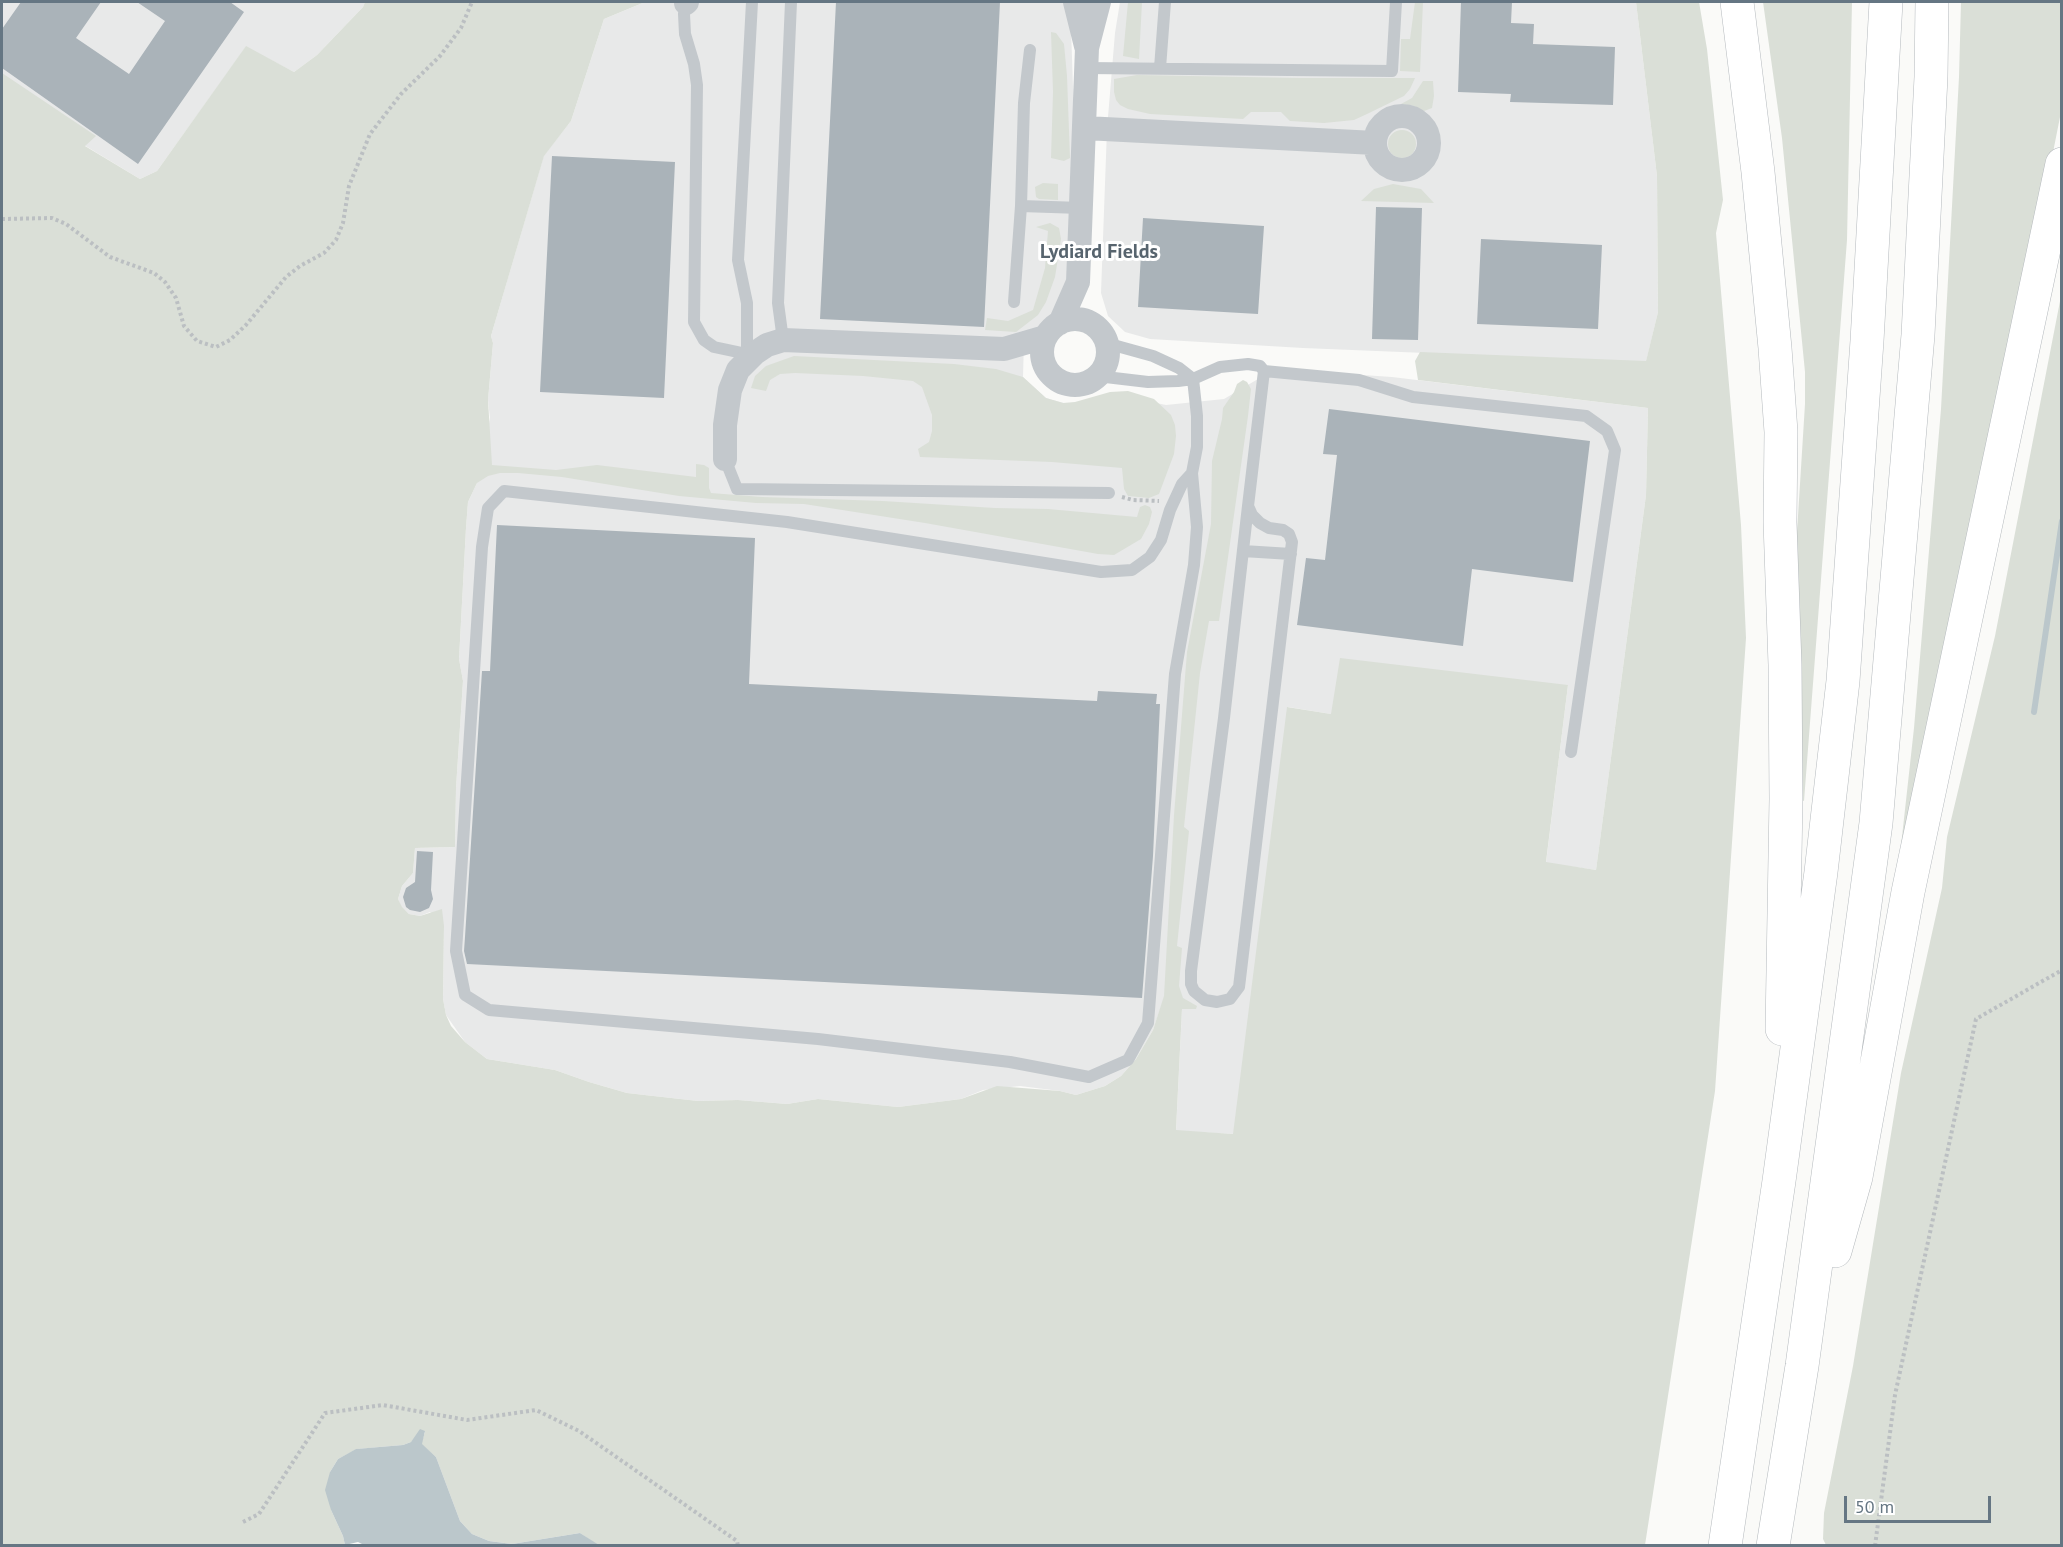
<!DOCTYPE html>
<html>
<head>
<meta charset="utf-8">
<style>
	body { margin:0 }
	#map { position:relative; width:2063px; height:1547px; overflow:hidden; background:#fafaf8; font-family:"PT Sans",sans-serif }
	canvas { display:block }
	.frame { position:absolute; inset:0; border:3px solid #657683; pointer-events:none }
	.scale { position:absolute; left:1844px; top:1496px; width:147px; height:27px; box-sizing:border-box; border:3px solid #657683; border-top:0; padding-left:8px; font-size:18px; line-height:21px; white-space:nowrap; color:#657683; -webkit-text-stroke:4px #fff; paint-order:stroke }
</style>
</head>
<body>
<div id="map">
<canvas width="2063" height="1547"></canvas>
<div class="frame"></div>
<div class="scale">50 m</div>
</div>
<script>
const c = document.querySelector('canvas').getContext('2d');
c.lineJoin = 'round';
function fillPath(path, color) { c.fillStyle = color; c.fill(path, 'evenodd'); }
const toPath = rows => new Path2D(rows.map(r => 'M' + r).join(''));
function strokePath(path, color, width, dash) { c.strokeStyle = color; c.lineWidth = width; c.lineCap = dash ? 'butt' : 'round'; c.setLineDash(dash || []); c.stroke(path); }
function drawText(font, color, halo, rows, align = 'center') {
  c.font = font + ' "PT Sans",sans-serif'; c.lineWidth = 6; c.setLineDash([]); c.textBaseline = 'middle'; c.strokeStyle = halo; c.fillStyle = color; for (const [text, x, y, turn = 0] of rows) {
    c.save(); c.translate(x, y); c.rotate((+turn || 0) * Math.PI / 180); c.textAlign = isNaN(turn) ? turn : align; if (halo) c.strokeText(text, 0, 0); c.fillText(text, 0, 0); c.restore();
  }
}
fillPath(toPath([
	[2,2,365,2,363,7,317,55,294,72,246,47,157,171,140,179,84,145,2,128],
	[645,2,1066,2,1071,28,1074,117,1070,264,1065,295,1046,323,1024,341,1023,377,1046,398,1082,408,1127,397,1166,405,1224,399,1275,369,1392,377,1648,408,1646,495,1596,870,1546,863,1568,685,1331,714,1288,707,1234,1134,1176,1131,1182,1009,1161,1007,1153,1030,1136,1059,1121,1076,1105,1086,1076,1095,1060,1091,1020,1086,983,1090,961,1099,898,1107,818,1099,787,1104,738,1100,698,1101,627,1093,589,1082,555,1070,487,1059,465,1042,446,1015,443,999,444,926,430,912,420,916,409,914,401,907,398,899,402,886,413,873,415,848,455,847,456,788,463,681,459,659,466,528,468,502,477,483,490,418,488,400,493,343,491,336,544,155,571,121,604,19],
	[1120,2,1636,2,1657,176,1658,312,1646,362,1303,348,1150,339,1125,332,1108,316,1101,293,1107,129,1115,33]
]), '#e8e9e9');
fillPath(toPath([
	[365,2,645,2,604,19,571,121,544,156,491,336,493,343,488,400,492,465,556,470,597,465,696,477,696,464,704,465,709,468,709,488,711,493,762,497,883,501,995,508,1048,509,1137,517,1140,507,1145,505,1150,507,1152,512,1149,524,1141,539,1114,555,1098,554,925,523,804,504,756,503,679,496,562,477,518,473,500,473,488,476,477,483,468,502,466,528,459,659,463,681,456,788,455,847,415,848,413,873,402,886,398,899,402,907,409,914,420,916,442,909,444,926,443,999,446,1015,451,1026,465,1042,487,1059,555,1070,589,1082,627,1093,698,1101,738,1100,787,1104,818,1099,898,1107,961,1099,997,1086,1060,1091,1076,1095,1105,1086,1121,1076,1136,1059,1153,1030,1164,996,1174,815,1187,652,1211,524,1212,461,1222,419,1223,408,1234,392,1237,384,1243,380,1247,382,1251,389,1248,416,1219,621,1209,621,1200,673,1184,827,1189,831,1177,946,1182,948,1179,986,1183,998,1197,1006,1196,1009,1182,1009,1176,1130,1233,1134,1287,707,1331,714,1340,658,1568,685,1546,862,1596,870,1646,495,1648,408,1418,380,1415,361,1420,352,1646,361,1658,312,1657,176,1636,2,1699,2,1707,49,1723,200,1716,233,1741,525,1746,638,1715,1091,1645,1545,599,1546,580,1533,512,1544,489,1541,472,1534,460,1521,436,1457,421,1444,425,1432,411,1442,403,1445,357,1449,338,1459,330,1472,331,1510,343,1536,345,1545,2,1545,2,73,96,136,85,146,140,179,157,171,246,46,294,72,317,55,363,7],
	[1128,2,1142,2,1139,59,1123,56],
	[1415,2,1423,2,1420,72,1400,71,1401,39,1410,39],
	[1763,2,1852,2,1847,240,1804,801,1798,799,1796,548,1805,404,1805,372,1782,138],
	[1961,2,2061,2,2061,112,2016,339,1898,873,1914,728,1941,409,1959,77],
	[1051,32,1056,33,1064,44,1067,76,1070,158,1064,161,1051,158,1053,92],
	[1137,75,1299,78,1415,78,1410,89,1404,96,1367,114,1354,120,1324,123,1290,121,1281,112,1251,112,1243,119,1150,114,1128,109,1120,105,1116,100,1114,92,1114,79],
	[1423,81,1433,81,1434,96,1432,108,1424,111,1414,106,1401,104,1412,98],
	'1388 144a14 14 0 1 1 28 0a14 14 0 1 1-28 0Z',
	[1043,183,1058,184,1058,200,1039,199,1036,197,1035,187],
	[1393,184,1421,189,1434,203,1361,201,1374,189],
	[1050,223,1059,228,1061,239,1055,277,1046,302,1038,315,1016,332,985,330,987,318,1008,321,1033,310,1045,268,1048,231,1036,227],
	[2061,296,2061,1545,1826,1545,1823,1539,1824,1513,1853,1366,1901,1073,1942,888,1947,837,1995,636],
	[794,356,954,364,996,369,1023,377,1046,398,1063,403,1075,402,1110,392,1128,391,1154,399,1171,415,1175,425,1176,436,1174,454,1159,494,1149,498,1128,496,1124,489,1122,468,1052,462,920,457,918,449,929,442,932,431,932,415,922,387,913,381,863,376,795,373,780,374,770,380,766,391,751,388,755,376,766,366]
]), '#dadfd7');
fillPath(toPath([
	[420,1429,425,1431,422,1444,436,1457,460,1521,472,1534,489,1541,512,1544,580,1533,599,1545,366,1546,358,1542,345,1545,343,1536,331,1510,325,1490,330,1472,338,1459,356,1449,403,1445,411,1442]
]), '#bbc7cb');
strokePath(toPath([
	[2034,712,2062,521]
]), '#bbc7cb', 6);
fillPath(toPath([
	[21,2,101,2,76,38,129,74,165,21,137,2,230,2,244,12,138,164,2,68,2,29],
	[836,2,1000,2,984,327,820,319],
	[1461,2,1512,2,1511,23,1534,24,1533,44,1615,47,1613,105,1510,102,1511,94,1458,92],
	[552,156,675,162,664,398,540,392],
	[1376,207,1422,208,1418,340,1372,339],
	[1143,218,1264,226,1258,314,1138,307],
	[1481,239,1602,245,1598,329,1477,324],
	[1329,409,1590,441,1573,582,1472,569,1463,646,1297,625,1306,558,1325,560,1337,455,1323,454],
	[497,525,755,538,749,684,1097,701,1098,691,1157,694,1156,704,1160,704,1153,856,1142,998,467,964,464,951,465,937,482,671,490,671],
	[417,851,433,852,431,890,433,899,429,908,420,912,410,910,406,907,403,897,406,888,415,882]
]), '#aab3b9');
const highway = toPath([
	[1737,2,1758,172,1775,348,1781,432,1780,522,1785,665,1786,799,1782,1029],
	[1835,1251,1856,1177,1908,892,2062,164],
	[1725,1546,1779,1181,1821,872,1843,681,1867,341,1886,2],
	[1773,1546,1802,1366,1876,823,1918,335,1931,77,1932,2]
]);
strokePath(highway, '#b4b9bd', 34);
strokePath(toPath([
	[2,219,52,218,66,224,110,257,154,273,165,282,176,298,184,326,197,341,216,347,230,340,246,325,286,277,300,266,324,253,336,240,343,223,349,186,370,134,401,94,440,56,461,28,472,2],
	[1122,497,1133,500,1159,501],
	[243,1522,259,1514,325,1413,383,1405,467,1420,536,1410,579,1431,737,1541,738,1546],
	[1875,1546,1895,1395,1976,1019,2062,970]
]), '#bbbfc2', 4, [3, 3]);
strokePath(toPath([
	[686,3,684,14,685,34,694,64,697,85,694,322,704,340,714,347,747,354,753,353],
	[1030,50,1024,103,1021,206,1081,208],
	[1086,68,1392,71,1396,2],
	[1160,68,1165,2],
	[1014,302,1021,206],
	[783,340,778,303,791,2],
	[1106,343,1153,356,1179,368,1193,379,1197,416,1197,447,1192,473,1197,527,1194,565,1175,674,1148,1023,1128,1060,1089,1077,1010,1062,818,1039,489,1010,465,995,456,951,482,547,488,508,504,491,787,522,1101,572,1132,570,1150,557,1161,540,1170,510,1182,484,1192,473],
	[747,354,747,303,738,260,752,2],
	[1097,376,1148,382,1178,381,1193,379,1220,367,1248,364,1260,366,1264,371,1359,380,1413,397,1586,416,1607,431,1615,450,1571,752],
	[725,459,737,489,1109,493],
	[1248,506,1252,515,1260,523,1269,528,1283,530,1289,534,1292,542,1239,987,1230,999,1217,1002,1205,1000,1194,991,1191,984,1191,971,1224,718,1248,506],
	[1248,506,1264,371],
	[1243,551,1291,554]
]), '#c3c8cc', 12);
strokePath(toPath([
	[1075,2,1086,46],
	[686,3,687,2],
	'1375 143a27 27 0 1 1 54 0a27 27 0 1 1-54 0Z',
	[1085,128,1375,143],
	'1042 352a33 33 0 1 1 66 0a33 33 0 1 1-66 0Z',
	[1060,323,1078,282,1087,48,1099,2],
	[725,459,725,425,730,390,738,370,755,353,767,345,783,340,1004,349,1045,337]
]), '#c3c8cc', 24);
strokePath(highway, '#fff', 33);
drawText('bold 20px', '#57646e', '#fff', [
	["Lydiard Fields",1099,252]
]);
</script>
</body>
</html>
